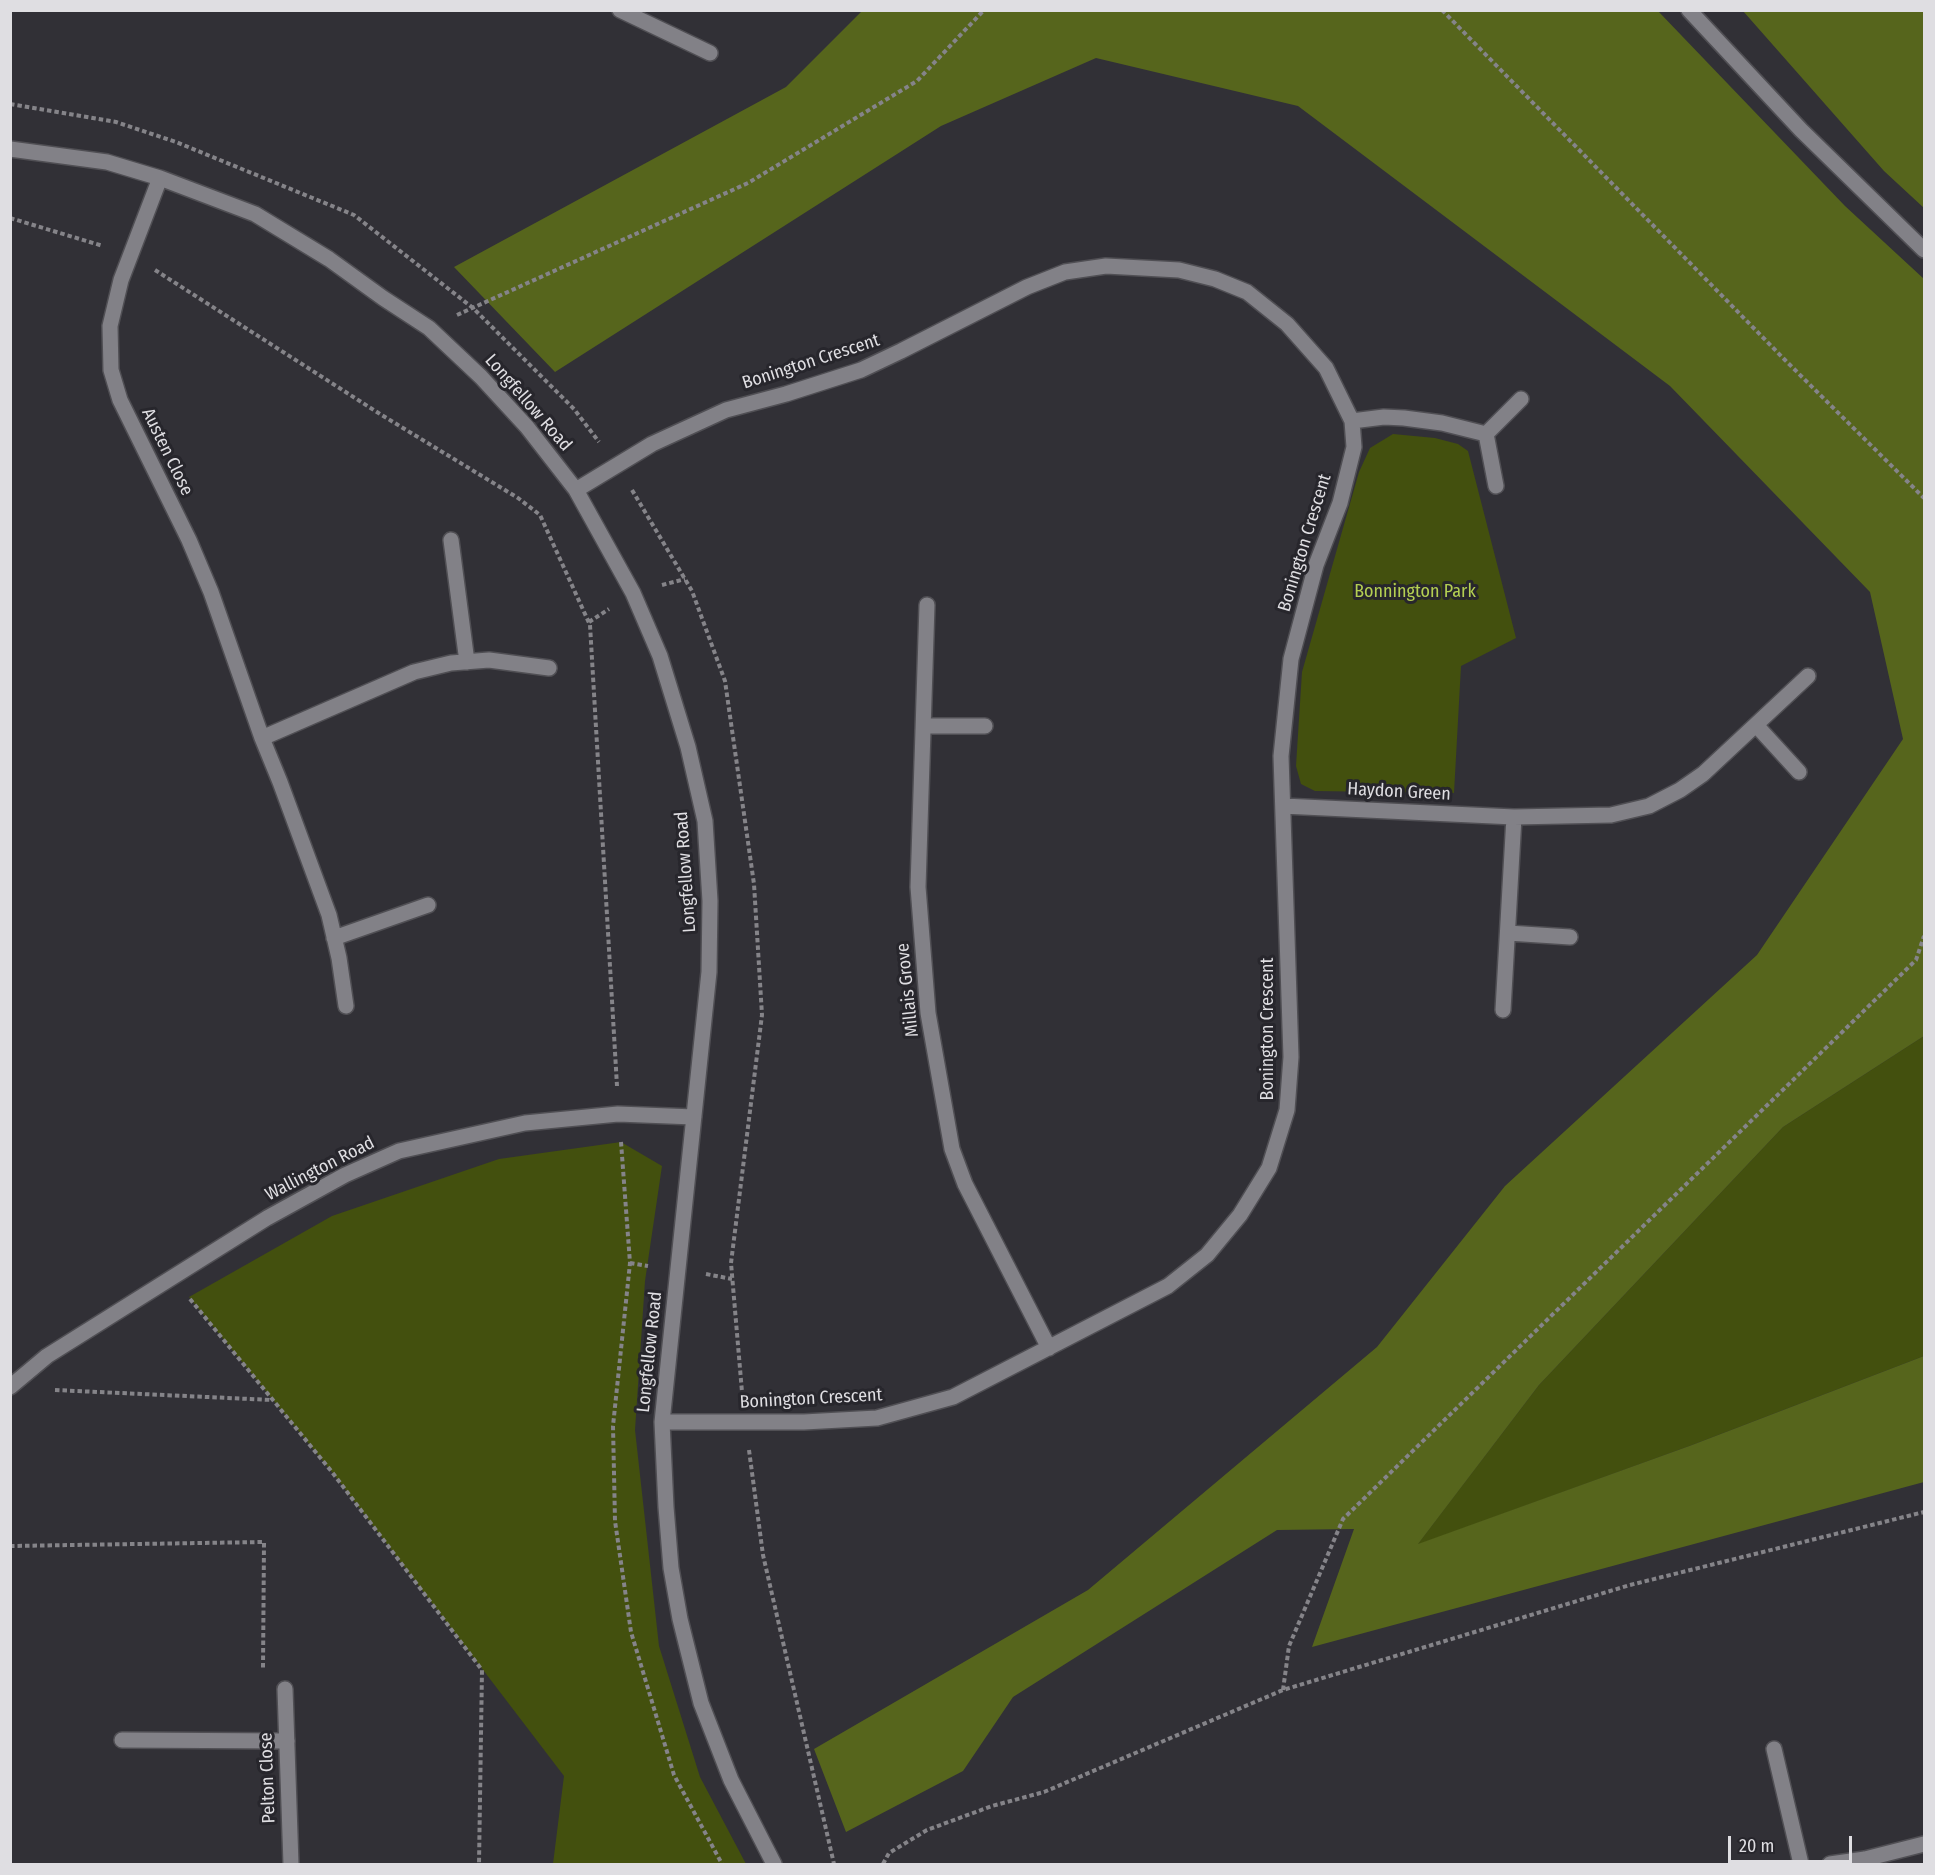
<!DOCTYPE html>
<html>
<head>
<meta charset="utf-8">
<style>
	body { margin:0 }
	#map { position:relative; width:1935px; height:1875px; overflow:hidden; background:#313036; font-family:"Fira Sans Condensed",sans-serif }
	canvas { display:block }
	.frame { position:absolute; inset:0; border:12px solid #dfdee2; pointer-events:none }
	.scale { position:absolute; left:1728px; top:1836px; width:124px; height:27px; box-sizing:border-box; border:3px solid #dfdee2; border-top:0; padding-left:8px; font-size:18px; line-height:21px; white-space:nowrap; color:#dfdee2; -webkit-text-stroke:4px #27262c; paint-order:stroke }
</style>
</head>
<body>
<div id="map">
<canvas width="1935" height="1875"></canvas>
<div class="frame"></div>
<div class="scale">20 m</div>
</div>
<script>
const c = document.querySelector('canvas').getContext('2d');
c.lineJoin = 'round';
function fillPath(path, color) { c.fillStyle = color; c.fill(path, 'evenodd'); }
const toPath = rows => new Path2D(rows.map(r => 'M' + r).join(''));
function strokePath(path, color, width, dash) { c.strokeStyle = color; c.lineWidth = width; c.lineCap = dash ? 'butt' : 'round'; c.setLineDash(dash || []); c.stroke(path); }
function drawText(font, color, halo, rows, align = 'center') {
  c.font = font + ' "Fira Sans Condensed",sans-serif'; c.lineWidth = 6; c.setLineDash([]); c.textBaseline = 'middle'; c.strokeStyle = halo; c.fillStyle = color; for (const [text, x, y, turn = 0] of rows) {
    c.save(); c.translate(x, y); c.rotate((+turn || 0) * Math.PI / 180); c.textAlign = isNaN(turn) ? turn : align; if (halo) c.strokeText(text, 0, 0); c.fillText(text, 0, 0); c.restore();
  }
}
fillPath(toPath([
	[1393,434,1435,438,1458,444,1468,451,1516,638,1461,666,1454,793,1315,791,1301,784,1296,766,1302,672,1359,472,1370,448],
	[1924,1036,1924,1356,1692,1445,1417,1545,1539,1385,1783,1127],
	[621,1142,662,1166,645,1281,635,1430,659,1646,700,1777,746,1864,553,1864,564,1776,332,1472,189,1297,332,1216,499,1159]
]), '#43500e');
fillPath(toPath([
	[862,11,1658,11,1845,206,1924,279,1924,1036,1783,1127,1539,1385,1418,1544,1692,1445,1924,1356,1924,1482,1312,1647,1354,1529,1277,1530,1013,1697,963,1771,846,1832,814,1749,1088,1590,1377,1347,1505,1186,1757,955,1903,739,1870,592,1670,386,1298,106,1096,58,941,126,555,372,454,267,786,87],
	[1743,11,1924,11,1924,208,1884,171]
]), '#56651c');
const lane = toPath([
	[122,1740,287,1741],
	[1774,1749,1801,1864]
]);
const street = toPath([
	[620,10,710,53],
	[10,149,107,162,160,178,255,214,329,259,383,298,429,328,481,377,527,427,576,490,633,593,660,656,688,747,705,821,710,901,709,972,662,1422,666,1507,671,1568,680,1619,701,1703,731,1780,774,1864],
	[160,178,121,280,110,326,111,370,120,400,189,540,211,592,262,738,280,782,329,915,339,958,346,1006],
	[1352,421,1384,417,1404,418,1442,423,1486,434],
	[1496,486,1486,434,1521,399],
	[576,490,652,444,726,410,786,394,861,370,901,351,1027,287,1065,272,1106,266,1179,270,1215,279,1247,292,1287,324,1326,368,1352,421,1354,447,1340,503,1316,565,1291,659,1281,756,1291,1057,1287,1110,1269,1168,1240,1215,1207,1255,1168,1286,953,1397,877,1418,804,1422,662,1422],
	[451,540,467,662],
	[927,605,918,887,928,1013,952,1149,965,1184,1049,1348],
	[1756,725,1799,772],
	[924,726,985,726],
	[262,738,414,672,451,663,489,660,549,668],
	[1283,806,1514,817,1611,815,1649,806,1680,790,1703,774,1808,676],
	[1508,933,1570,937],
	[334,938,428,905],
	[1503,1010,1514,817],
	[10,1387,47,1356,267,1218,345,1175,399,1151,525,1123,618,1114,694,1117],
	[285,1689,291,1864],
	[1830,1864,1865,1859,1924,1844]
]);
const secondary = toPath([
	[1689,10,1801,130,1924,250]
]);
strokePath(lane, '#504f54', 18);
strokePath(street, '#504f54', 18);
strokePath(secondary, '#504f54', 18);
strokePath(toPath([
	[1442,10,1785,360,1924,498],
	[10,104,116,122,176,142,354,215,473,308,574,409,599,442],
	[10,218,103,246],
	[155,270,380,414,518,498,540,515,590,625,617,1086],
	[457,315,748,183,917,81,984,10],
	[632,490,692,591,725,681,754,884,762,1015,731,1263,742,1392],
	[662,585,685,579],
	[589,622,609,609],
	[621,1142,630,1263,613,1426,615,1521,631,1632,674,1775,722,1864],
	[630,1263,648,1266],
	[706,1274,732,1279],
	[190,1299,332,1472,482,1670,479,1864],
	[55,1390,272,1400],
	[749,1450,763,1555,834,1864],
	[10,1546,264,1542,263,1669],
	[1283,1690,1289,1646,1343,1519,1916,960,1924,936],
	[883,1864,889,1853,927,1830,992,1806,1044,1792,1283,1690,1630,1585,1924,1512]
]), '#858489', 4, [4.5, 3]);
strokePath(lane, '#828187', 15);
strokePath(street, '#828187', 15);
strokePath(secondary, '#828187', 15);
drawText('18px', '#dfdee2', '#27262c', [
	["Bonington Crescent",811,362,-18],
	["Longfellow Road",528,403,49],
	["Austen Close",167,452,64],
	["Bonington Crescent",1305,543,-73],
	["Haydon Green",1399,792,3],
	["Longfellow Road",686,872,-94],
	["Millais Grove",908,990,-96],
	["Bonington Crescent",1268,1029,-90],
	["Wallington Road",320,1169,-27],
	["Longfellow Road",650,1352,-84],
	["Bonington Crescent",811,1399,-3],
	["Pelton Close",268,1778,-92]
]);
drawText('18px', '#b4cf52', '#27262c', [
	["Bonnington Park",1415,592]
]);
</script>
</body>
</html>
